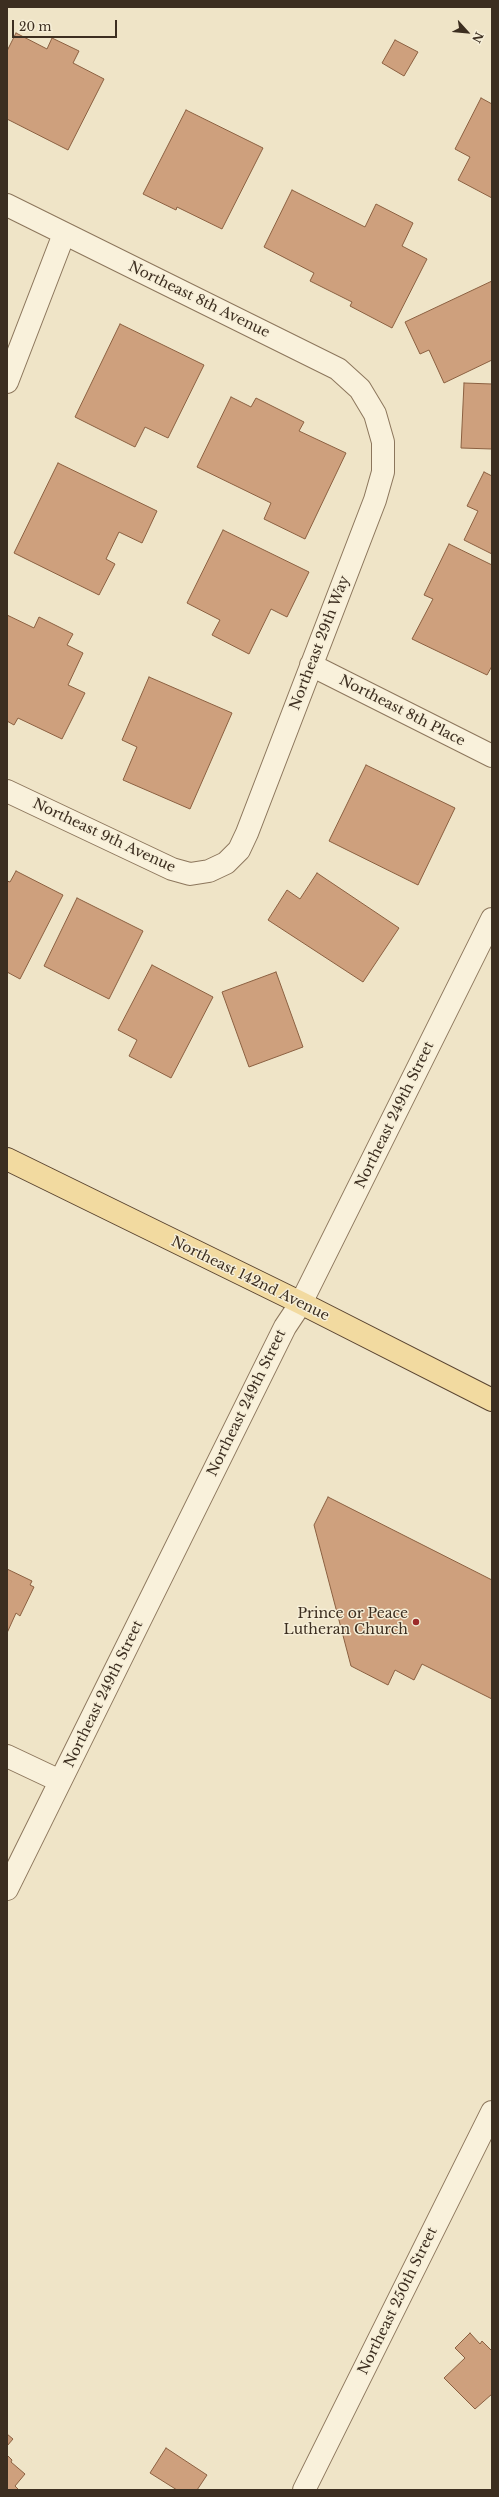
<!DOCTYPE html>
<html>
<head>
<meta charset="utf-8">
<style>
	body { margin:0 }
	#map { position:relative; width:499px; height:2497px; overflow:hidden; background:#efe4c7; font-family:"Libre Baskerville",serif }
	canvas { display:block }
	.frame { position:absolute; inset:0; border:8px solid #3c2e20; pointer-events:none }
	.north { position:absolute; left:447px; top:12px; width:40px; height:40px; -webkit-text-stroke:3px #f6eed7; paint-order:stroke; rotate:117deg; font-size:11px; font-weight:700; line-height:16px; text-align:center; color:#3c2e20 }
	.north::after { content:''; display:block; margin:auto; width:14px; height:18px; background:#3c2e20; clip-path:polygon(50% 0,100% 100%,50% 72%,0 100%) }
	.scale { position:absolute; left:12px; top:20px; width:105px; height:18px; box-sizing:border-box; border:2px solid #3c2e20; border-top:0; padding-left:5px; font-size:12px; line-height:14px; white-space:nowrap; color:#3c2e20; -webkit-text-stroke:3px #f6eed7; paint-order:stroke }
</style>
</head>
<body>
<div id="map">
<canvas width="499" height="2497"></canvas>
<div class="frame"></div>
<div class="north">N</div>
<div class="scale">20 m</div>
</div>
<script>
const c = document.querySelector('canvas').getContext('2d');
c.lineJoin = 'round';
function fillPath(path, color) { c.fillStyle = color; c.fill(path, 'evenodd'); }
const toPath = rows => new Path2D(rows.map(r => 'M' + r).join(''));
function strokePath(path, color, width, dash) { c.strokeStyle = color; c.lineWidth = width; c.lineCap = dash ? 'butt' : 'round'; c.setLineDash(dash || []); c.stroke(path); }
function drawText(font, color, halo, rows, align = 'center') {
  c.font = font + ' "Libre Baskerville",serif'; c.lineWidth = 3; c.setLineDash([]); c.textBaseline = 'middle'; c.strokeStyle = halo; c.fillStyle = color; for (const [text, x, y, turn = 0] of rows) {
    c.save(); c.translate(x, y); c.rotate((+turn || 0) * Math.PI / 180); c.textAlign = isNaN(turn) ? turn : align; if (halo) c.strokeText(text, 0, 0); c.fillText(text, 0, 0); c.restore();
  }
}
const building = toPath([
	[16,33,47,49,52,38,79,51,73,63,104,79,68,150,7,119,7,51,16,33],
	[395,40,418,52,404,76,382,63,395,40],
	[481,98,492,104,492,198,458,180,470,157,455,149,481,98],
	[186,110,263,148,222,229,177,207,176,210,143,194,186,110],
	[292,190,365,227,376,204,413,223,402,246,427,259,392,328,350,306,352,302,310,281,314,273,264,247,292,190],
	[492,281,492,360,444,383,429,350,420,354,405,322,492,281],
	[120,324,204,365,168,438,145,427,135,447,75,417,120,324],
	[464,383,492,384,492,449,461,448,464,383],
	[231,397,251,407,256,398,304,422,299,431,346,453,305,539,264,519,271,503,197,467,231,397],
	[58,463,157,511,142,543,119,532,106,559,115,564,99,595,14,553,58,463],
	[484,472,492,476,492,554,464,540,478,511,467,506,484,472],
	[223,530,309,572,287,617,271,609,249,654,212,635,220,620,187,603,223,530],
	[449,544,492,565,492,666,487,675,412,639,433,599,424,595,449,544],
	[7,615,34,628,39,617,73,634,67,645,83,653,68,685,85,693,62,739,18,718,14,725,7,721,7,615],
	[149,677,232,713,190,809,123,780,137,747,122,740,149,677],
	[366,765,455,808,418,885,329,841,366,765],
	[16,871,63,895,20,979,7,972,7,881,10,882,16,871],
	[317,873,399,928,363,982,268,920,287,890,300,899,317,873],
	[77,898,143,931,109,999,44,966,77,898],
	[152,965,213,997,171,1078,129,1056,137,1040,118,1030,152,965],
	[276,972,303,1047,249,1067,222,992,276,972],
	[328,1497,492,1580,492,1699,422,1664,414,1680,395,1670,388,1685,351,1666,314,1525,328,1497],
	[7,1569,32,1581,30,1585,34,1587,20,1616,16,1613,7,1633,7,1569],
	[470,2333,480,2344,482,2341,492,2351,492,2394,475,2409,444,2378,465,2358,455,2348,470,2333],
	[7,2434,13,2439,7,2446,7,2434],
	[166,2448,207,2475,197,2490,177,2490,150,2473,166,2448],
	[7,2455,12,2460,11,2462,25,2474,15,2486,19,2490,7,2490,7,2455]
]);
fillPath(building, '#cea07d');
strokePath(building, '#8b6041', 1);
const minor = toPath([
	[7,205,338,369,360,389,375,414,383,442,383,472,375,500,247,833,239,850,226,863,209,871,190,874,172,869,7,791],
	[7,382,64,234],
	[311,665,492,756],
	[7,1756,60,1781],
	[7,1889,285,1327,301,1303,492,919],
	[304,2490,492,2112]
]);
const major = toPath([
	[7,1159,301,1303,492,1400]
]);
strokePath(minor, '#8c765c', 24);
strokePath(major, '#5a4430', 24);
strokePath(minor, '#f9f1db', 22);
strokePath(major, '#f2daa0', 22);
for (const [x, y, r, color] of [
	[416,1622,4,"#9c2c2b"]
]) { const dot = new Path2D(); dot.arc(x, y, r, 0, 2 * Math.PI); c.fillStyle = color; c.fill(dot); strokePath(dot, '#f6eed7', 1.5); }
drawText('14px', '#3c2e20', '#f6eed7', [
	["Northeast 8th Avenue",199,300,26],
	["Northeast 29th Way",320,643,-69],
	["Northeast 8th Place",402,711,27],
	["Northeast 9th Avenue",104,836,25],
	["Northeast 249th Street",395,1115,-64],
	["Northeast 142nd Avenue",250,1279,26],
	["Northeast 249th Street",247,1403,-64],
	["Northeast 249th Street",104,1694,-64],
	["Northeast 250th Street",398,2301,-64]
]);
drawText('14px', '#3c2e20', '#f6eed7', [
	["Prince or Peace",408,1614],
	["Lutheran Church",408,1630]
], 'right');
</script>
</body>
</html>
